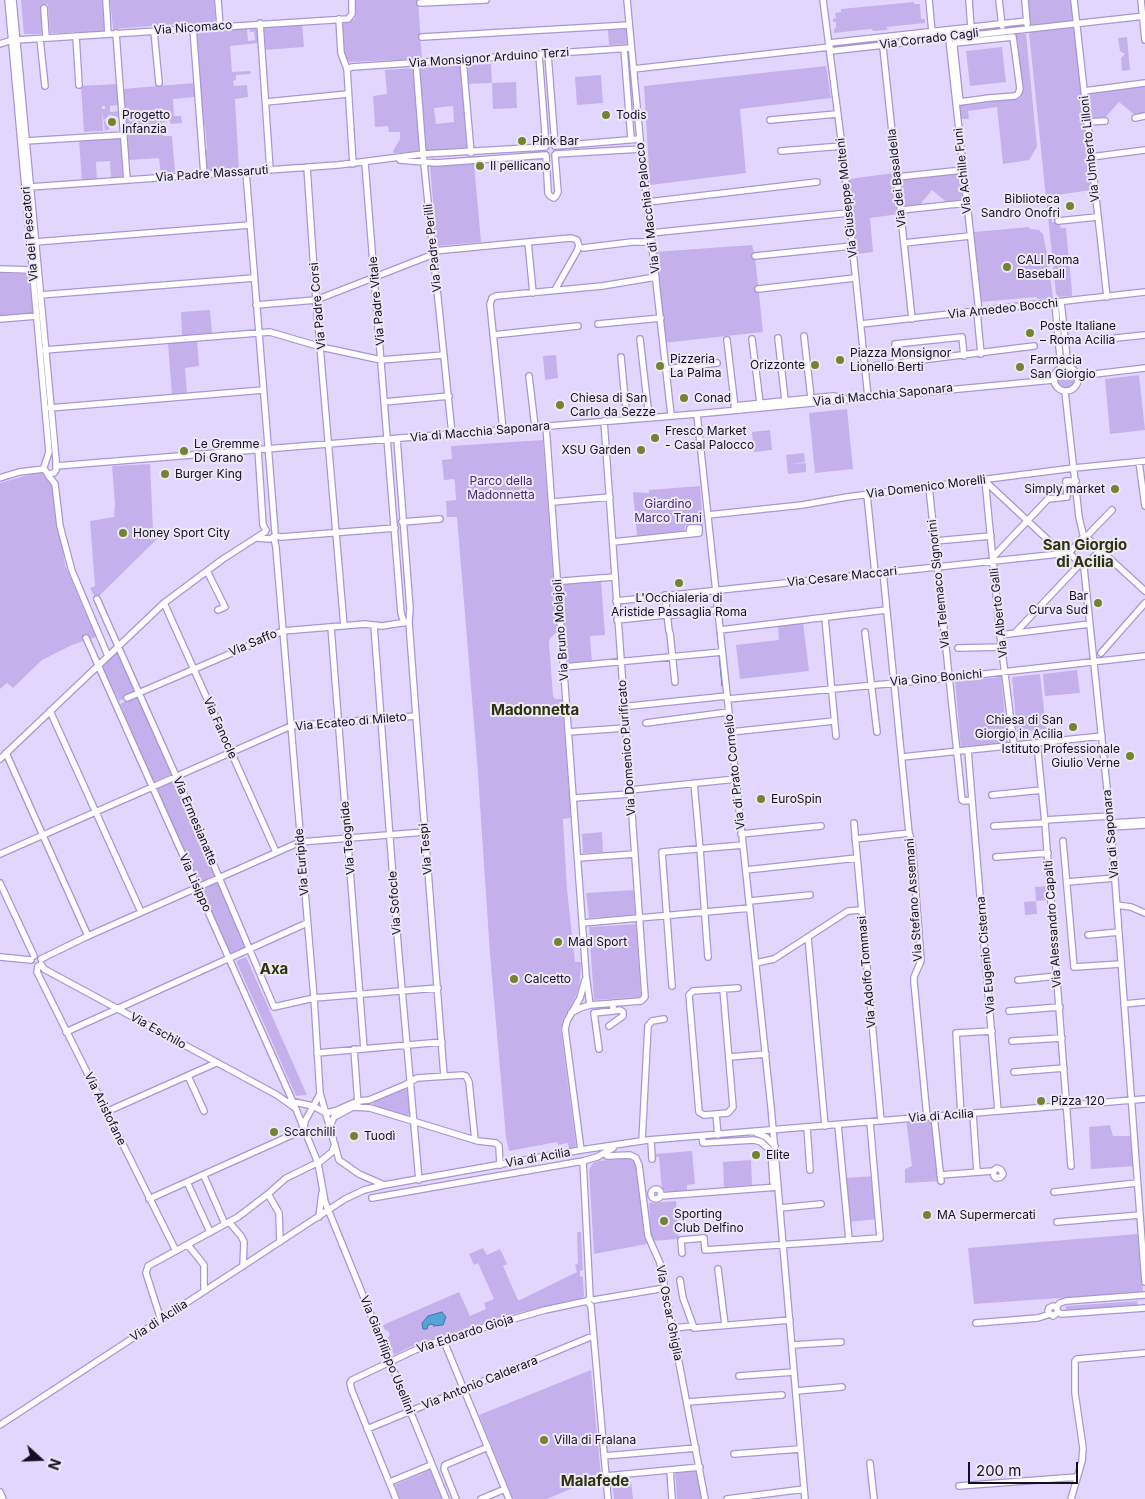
<!DOCTYPE html>
<html>
<head>
<meta charset="utf-8">
<style>
	body { margin:0 }
	#map { position:relative; width:1145px; height:1499px; overflow:hidden; background:#e3d6fe; font-family:Inter,sans-serif }
	canvas { display:block }
	.north { position:absolute; left:15px; top:1434px; width:50px; height:50px; -webkit-text-stroke:4px #ece8f6; paint-order:stroke; rotate:110deg; font-size:14px; font-weight:700; line-height:20px; text-align:center; color:#160e25 }
	.north::after { content:''; display:block; margin:auto; width:18px; height:22px; background:#160e25; clip-path:polygon(50% 0,100% 100%,50% 72%,0 100%) }
	.scale { position:absolute; left:968px; top:1462px; width:110px; height:22px; box-sizing:border-box; border:2px solid #160e25; border-top:0; padding-left:6px; font-size:15px; line-height:18px; white-space:nowrap; color:#160e25; -webkit-text-stroke:4px #ece8f6; paint-order:stroke }
</style>
</head>
<body>
<div id="map">
<canvas width="1145" height="1499"></canvas>
<div class="north">N</div>
<div class="scale">200 m</div>
</div>
<script>
const c = document.querySelector('canvas').getContext('2d');
c.lineJoin = 'round';
function fillPath(path, color) { c.fillStyle = color; c.fill(path, 'evenodd'); }
const toPath = rows => new Path2D(rows.map(r => 'M' + r).join(''));
function strokePath(path, color, width, dash) { c.strokeStyle = color; c.lineWidth = width; c.lineCap = dash ? 'butt' : 'round'; c.setLineDash(dash || []); c.stroke(path); }
function drawText(font, color, halo, rows, align = 'center') {
  c.font = font + ' Inter,sans-serif'; c.lineWidth = 4; c.setLineDash([]); c.textBaseline = 'middle'; c.strokeStyle = halo; c.fillStyle = color; for (const [text, x, y, turn = 0] of rows) {
    c.save(); c.translate(x, y); c.rotate((+turn || 0) * Math.PI / 180); c.textAlign = isNaN(turn) ? turn : align; if (halo) c.strokeText(text, 0, 0); c.fillText(text, 0, 0); c.restore();
  }
}
fillPath(toPath([
	[21,0,103,0,105,32,50,33,48,4,41,4,42,34,24,34],
	[110,0,214,0,216,26,177,24,113,29],
	[353,0,418,0,422,59,349,62,344,55,341,23,342,20,355,19],
	[1027,0,1072,0,1074,21,1030,26],
	[914,2,914,4,920,4,921,19,925,19,925,23,886,27,888,30,874,31,871,29,834,33,834,29,836,28,836,22,833,22,833,19,836,18,835,13,841,12,841,9],
	[302,23,304,47,264,50,262,25],
	[258,25,259,43,230,46,232,72,250,71,251,74,236,75,236,80,233,81,234,86,247,85,248,97,235,99,239,170,206,173,204,151,207,150,205,126,202,125,196,29,244,27,245,29,247,29,248,41,255,40,254,32,250,32,250,26],
	[1074,27,1091,190,1050,196,1052,222,1059,223,1061,228,1066,228,1072,292,1072,296,1059,297,1056,294,1029,33,1031,31],
	[626,29,627,44,609,45,608,30],
	[1015,34,1026,34,1037,147,1029,160,1003,164,997,107,968,111,969,119,960,119,959,104,1022,97],
	[1127,37,1130,70,1122,71,1121,58,1125,54,1120,51,1118,38],
	[1002,47,1006,82,970,86,966,51],
	[491,64,492,83,516,82,517,108,493,109,492,83,467,84,466,65],
	[461,65,467,148,426,151,420,68],
	[453,106,454,122,436,124,434,108],
	[826,66,831,98,740,109,746,173,650,185,644,86],
	[415,68,421,152,393,153,393,151,400,139,400,132,389,132,388,126,375,127,373,96,387,94,385,70],
	[601,75,603,103,577,105,575,77],
	[194,83,195,97,173,99,174,116,181,116,182,123,171,124,170,121,162,122,163,136,172,136,175,172,161,174,159,158,129,160,123,89],
	[118,84,119,105,110,106,110,112,120,111,120,117,109,115,104,120,110,129,105,131,102,109,105,109,105,106,102,106,103,131,84,132,81,86],
	[1145,85,1145,115,1136,116,1119,102,1104,119,1089,120,1087,92],
	[121,137,124,177,111,178,110,161,96,162,97,180,82,181,79,140],
	[474,163,481,242,437,246,430,167],
	[962,171,966,202,949,204,932,190,918,207,902,208,898,178],
	[894,173,899,214,870,218,873,252,857,254,849,179],
	[1029,227,1030,229,1039,230,1043,234,1047,254,1053,298,1038,299,1036,297,981,302,974,232],
	[752,245,755,256,763,332,663,343,654,252],
	[0,273,31,274,35,315,0,319],
	[210,310,212,334,182,336,181,312],
	[197,340,199,366,185,368,187,394,172,395,168,343],
	[556,355,558,378,545,380,543,356],
	'1056 379a10 10 0 1 1 20 0a10 10 0 1 1-20 0Z',
	[1139,375,1145,430,1110,434,1105,379],
	[847,409,853,469,815,473,809,413],
	[770,430,772,450,754,452,752,432],
	[543,440,557,632,550,638,549,642,553,696,555,699,562,699,571,818,563,819,567,890,575,962,581,962,581,965,579,988,573,1002,563,1020,561,1031,576,1145,575,1147,569,1149,568,1143,558,1145,557,1142,509,1151,506,1138,490,954,477,760,457,517,447,517,446,501,456,500,455,484,454,479,444,480,442,460,452,459,451,446],
	[804,453,805,462,791,464,806,463,806,472,788,474,786,455],
	[150,464,153,529,159,537,96,599,90,588,95,586,90,521,114,517,115,503,112,466],
	[38,472,51,479,53,484,65,565,96,637,72,645,42,660,13,688,7,683,0,689,0,483],
	[700,486,703,526,691,522,685,526,684,532,637,536,633,492,649,493,649,490],
	[601,580,605,635,590,636,592,663,566,665,561,584],
	[803,622,809,671,740,679,736,645,779,640,778,625],
	[117,653,136,693,119,701,102,666],
	[1077,670,1080,693,1045,696,1043,674],
	[1040,674,1046,729,1017,732,1012,677],
	[1001,677,1008,744,961,749,955,681],
	[137,697,171,774,154,782,120,704],
	[175,780,217,875,199,884,156,788],
	[602,832,603,852,583,853,582,834],
	[219,881,247,948,230,955,202,888],
	[1047,886,1049,900,1036,901,1037,914,1025,915,1024,902,1036,901,1035,887],
	[634,890,635,915,589,918,586,893],
	[636,924,641,997,594,1000,589,927],
	[246,957,307,1095,296,1096,236,961],
	[404,1088,407,1090,410,1114,405,1117,373,1107,373,1103],
	[934,1116,941,1181,905,1183,905,1169,912,1166,906,1119],
	[1110,1125,1113,1136,1134,1136,1136,1166,1091,1169,1089,1127],
	[692,1151,695,1184,687,1185,687,1190,669,1192,662,1190,659,1157,655,1157,655,1154],
	[630,1158,637,1165,647,1244,594,1254,589,1170,593,1163,598,1161],
	[751,1160,752,1185,724,1187,723,1162],
	[875,1176,879,1219,847,1222,843,1178],
	[676,1201,679,1239,651,1241,649,1203],
	[577,1232,581,1232,583,1270,580,1271,580,1276,583,1277,584,1296,582,1298,514,1314,456,1331,418,1343,394,1355,387,1338,390,1335,388,1331,385,1330,383,1325,459,1292,470,1316,486,1309,484,1303,494,1299,478,1263,474,1265,469,1254,483,1248,487,1255,500,1249,507,1264,503,1266,518,1300,520,1300,577,1272,575,1265,578,1263],
	[1138,1234,1143,1292,974,1304,968,1248],
	[1137,1301,1138,1306,1066,1311,1066,1306],
	[591,1370,601,1476,547,1499,513,1499,479,1415],
	[430,1470,442,1499,400,1499,395,1485],
	[697,1471,702,1499,677,1499,675,1473],
	[631,1481,633,1499,614,1499,612,1482]
]), '#c4b1eb');
const water = toPath([
	[442,1312,446,1317,443,1325,433,1326,434,1325,431,1324,428,1325,427,1329,423,1329,422,1323,428,1316,442,1312]
]);
fillPath(water, '#55a4d8');
strokePath(water, '#4277a2', 1);
strokePath(toPath([
	[717,632,719,651],
	[719,655,722,686]
]), '#4277a2', 1);
const minor = toPath([
	[8,0,49,452,44,467],
	[13,0,56,460,56,470,54,473,48,474,44,469],
	[106,0,108,34],
	[218,0,220,26],
	[627,0,640,139,671,415],
	[823,0,842,146,868,397],
	[929,0,932,32],
	[969,0,971,28],
	[999,0,1002,26],
	[1025,0,1027,24],
	[1074,0,1107,297],
	[1141,0,1145,40],
	[420,3,486,0],
	[44,8,46,38],
	[339,19,341,53,347,69,353,164],
	[260,23,270,170],
	[193,28,204,175],
	[948,30,979,312],
	[154,31,159,83],
	[116,33,127,180],
	[76,36,79,85],
	[422,37,629,25],
	[882,38,912,319],
	[40,39,45,86],
	[16,40,348,19,352,14,352,0],
	[829,43,1027,21],
	[0,44,12,40],
	[624,49,631,139],
	[830,51,1145,16],
	[539,55,546,146],
	[548,55,555,145],
	[463,60,471,153],
	[416,63,423,154,452,434],
	[347,69,352,67,631,48],
	[633,69,830,47],
	[1084,91,1145,83],
	[266,102,348,94],
	[956,102,960,102,989,98,1015,96,1018,94,1020,89,1013,37,955,43,954,47,960,102],
	[1135,118,1145,116],
	[770,120,837,114],
	[1087,122,1105,121],
	[25,141,124,135],
	[555,146,640,139],
	[781,151,842,146],
	[556,154,641,149],
	[546,156,548,193,550,196,554,198,556,196,558,192,555,155],
	[1091,157,1145,150],
	[400,160,436,163,546,155],
	[365,163,401,613,404,623],
	[307,167,316,300,344,626],
	[246,172,275,532],
	[897,177,963,170],
	[30,187,338,165,423,154,545,147],
	[648,202,817,182],
	[901,210,967,203],
	[1058,221,1097,217],
	[651,233,848,213],
	[35,242,250,225],
	[528,242,571,238,577,240,579,246,577,251,556,288],
	[904,243,970,236],
	[583,248,632,242,652,242],
	[434,251,528,242,533,293],
	[755,256,852,246],
	[0,269,33,270],
	[758,289,855,278],
	[40,295,254,278],
	[1061,302,1068,367],
	[1055,303,1061,368],
	[256,305,316,300,434,254],
	[977,312,981,354],
	[0,319,37,316],
	[598,324,661,318],
	[861,324,1145,292],
	[493,335,578,326],
	[804,336,811,398],
	[778,338,785,400],
	[1116,338,1145,335],
	[640,339,649,417],
	[752,339,760,403],
	[727,340,735,408],
	[45,350,270,332,321,347,381,360,444,355],
	[621,357,627,420],
	[897,364,895,344,962,337,964,356],
	'1054 379a12 12 0 1 1 24 0a12 12 0 1 1-24 0Z',
	[865,367,1034,346],
	[665,369,717,363],
	[529,376,535,427],
	[1078,376,1145,368],
	[1065,392,1079,517,1083,534,1145,591],
	[384,402,449,396],
	[734,406,833,396,844,398],
	[50,408,263,390],
	[697,414,771,1107,805,1499],
	[546,426,586,975,590,1005],
	[503,430,490,304,492,298,496,296,602,286,656,277],
	[397,439,410,609,409,622,416,716,444,1076],
	[258,449,263,525,266,530],
	[1139,462,1145,506],
	[56,466,697,414,1053,380],
	[48,475,55,484,60,526,72,571,108,656],
	[0,478,19,472,44,469],
	[985,479,1000,635,1014,746],
	[986,482,1063,554],
	[929,487,962,800,964,801,972,800,968,750],
	[867,495,875,573],
	[553,502,610,497],
	[708,515,802,505,847,497,1074,468,1145,461],
	[402,522,440,519],
	[275,536,281,537,395,528],
	[274,537,276,548,314,998,320,1093,339,1160,359,1174,384,1185],
	[257,538,270,539,275,536],
	[1085,538,1112,510],
	[935,541,991,536],
	[613,542,699,533,699,528,690,528,689,534],
	[993,557,1048,499,1067,497,1066,481,1076,481],
	[1082,565,1069,553,1084,536],
	[1084,568,1111,827,1145,1282],
	[1084,568,1100,550],
	[207,571,225,607,218,610],
	[883,572,909,833,912,842,921,961,914,977,914,982,927,1117],
	[563,581,614,577],
	[665,595,669,631],
	[97,599,176,776,274,1007,314,998,438,988],
	[616,601,1069,553],
	[164,603,276,852],
	[670,615,718,610],
	[825,618,836,736],
	[617,620,665,615],
	[374,626,398,945,419,1180],
	[331,627,364,1049],
	[720,630,886,610],
	[865,632,877,732],
	[670,633,675,682],
	[1015,633,1080,564],
	[1000,635,1090,624],
	[86,638,293,1102,318,1163,325,1202,446,1499],
	[958,648,1002,647],
	[1101,653,1145,603],
	[564,667,722,652],
	[127,698,283,631,365,624,382,626,407,622],
	[728,699,949,678,1145,656],
	[630,706,727,696],
	[50,711,141,912],
	[646,723,729,712],
	[568,732,625,728],
	[731,732,834,721],
	[1037,743,1045,823,1071,1166],
	[6,753,88,936],
	[902,757,1102,736],
	[0,759,164,603,223,559,265,532],
	[694,783,700,849,708,957],
	[630,790,736,779],
	[992,795,1042,790],
	[574,798,630,794],
	[972,800,998,1111],
	[1045,820,1110,816],
	[854,823,881,1121],
	[1110,823,1145,821],
	[994,826,1045,823],
	[1111,827,1145,825],
	[741,834,821,826],
	[855,839,909,833],
	[1063,841,1074,967,1121,964],
	[0,854,291,726,416,716],
	[996,857,1048,853],
	[578,858,635,854],
	[746,870,857,858],
	[1067,882,1115,878],
	[0,883,34,956],
	[750,901,810,895],
	[1117,905,1131,907,1145,913],
	[583,923,750,908],
	[1088,935,1119,932],
	[808,937,825,1126],
	[0,957,31,960],
	[41,959,88,936,300,842,425,832],
	[756,963,774,959,848,911,861,910],
	[41,964,44,969,277,1095,295,1108],
	[38,966,37,972,176,1251],
	[1018,980,1057,976],
	[672,986,662,852,743,845],
	[1124,1004,1145,1002],
	[1009,1011,1060,1007],
	[571,1013,580,1008,590,1005,641,1001,645,997,604,421],
	[609,1026,623,1016,623,1012,620,1010,613,1011],
	[66,1032,307,923],
	[1012,1041,1062,1038],
	[354,1049,358,1104],
	[599,1049,594,1013,613,1011,613,1003],
	[317,1053,442,1042],
	[729,1057,766,1054],
	[1014,1072,1064,1068],
	[188,1076,204,1111],
	[290,1101,313,1106,326,1113],
	[106,1112,216,1063],
	[326,1113,335,1111,358,1101,369,1100,405,1085,417,1078,463,1075,466,1076,469,1082,475,1140],
	[716,1114,704,1115,699,1112,689,995,693,991,738,988],
	[973,1114,977,1172],
	[961,1115,956,1033,992,1031],
	[934,1116,941,1181],
	[838,1125,849,1240],
	[330,1126,334,1117,353,1107,370,1108,478,1141,496,1143,499,1146,500,1165],
	[807,1127,810,1170],
	[304,1128,305,1121,320,1094],
	[756,1133,766,1137,775,1146],
	[718,1135,716,1114,728,1113,733,1107,723,989],
	[702,1136,703,1143,754,1140,761,1142,771,1151,773,1182],
	[651,1140,652,1159],
	[642,1141,648,1026,652,1021,664,1019],
	[581,1150,565,1029,567,1021,580,998,585,980],
	[607,1156,630,1155,636,1158,639,1165,648,1236,660,1263,705,1499],
	[583,1161,590,1298,587,1301,591,1306,608,1499],
	[940,1175,993,1171,997,1168,1001,1170,1003,1174,1001,1177,996,1178,994,1176,993,1171],
	[204,1176,225,1224],
	[187,1182,210,1232],
	'651 1194a5 5 0 1 1 10 0a5 5 0 1 1-10 0Z',
	[1054,1192,1137,1183],
	[268,1194,279,1213,280,1242],
	[660,1196,778,1187],
	[372,1198,583,1161,597,1157,613,1148],
	[149,1199,303,1130],
	[780,1208,821,1204],
	[319,1217,322,1193],
	[229,1222,241,1236,244,1242,243,1266],
	[1057,1222,1140,1215],
	[188,1245,204,1265,204,1291],
	[682,1253,681,1240,704,1238,705,1250,880,1238,870,1122],
	[718,1269,725,1325],
	[680,1280,683,1298,694,1328,790,1320],
	[594,1300,665,1288],
	[1056,1307,1060,1303,1066,1301,1145,1295],
	[1058,1312,1061,1314,1145,1308],
	[161,1320,146,1273,148,1266,238,1217,268,1194,286,1178,321,1161,332,1152,335,1144],
	[976,1323,1038,1318,1050,1314,1053,1316,1058,1312,1056,1307,1053,1306,1049,1308,1048,1311,1050,1314],
	[673,1328,693,1326],
	[443,1339,509,1499],
	[792,1345,841,1342],
	[739,1376,794,1372],
	[796,1391,842,1387],
	[687,1402,782,1395],
	[0,1425,345,1199,364,1190,384,1185,581,1150,648,1140,1145,1099],
	[367,1429,593,1336],
	[734,1454,800,1449],
	[604,1456,696,1448],
	[870,1463,874,1499],
	[670,1470,672,1499],
	[606,1476,700,1467],
	[390,1482,431,1465],
	[959,1486,1077,1477],
	[0,1492,3,1499],
	[396,1499,352,1391,350,1383,352,1380,415,1350,443,1339,545,1310,587,1301],
	[456,1499,444,1469,445,1465,488,1447],
	[481,1499,505,1489],
	[727,1499,804,1489],
	[1071,1499,1082,1461,1083,1448,1075,1393,1075,1361,1077,1359,1145,1353]
]);
strokePath(minor, '#aa95d4', 8);
strokePath(minor, '#fff', 5.5);
for (const [x, y, r, color] of [
	[606,115,5,"#738332"],
	[112,122,5,"#738332"],
	[522,141,5,"#738332"],
	[480,166,5,"#738332"],
	[1070,206,5,"#738332"],
	[1007,267,5,"#738332"],
	[1030,333,5,"#738332"],
	[840,360,5,"#738332"],
	[815,365,5,"#738332"],
	[660,366,5,"#738332"],
	[1020,367,5,"#738332"],
	[684,398,5,"#738332"],
	[560,405,5,"#738332"],
	[655,438,5,"#738332"],
	[641,450,5,"#738332"],
	[184,451,5,"#738332"],
	[165,474,5,"#738332"],
	[1115,489,5,"#738332"],
	[123,533,5,"#738332"],
	[679,583,5,"#738332"],
	[1098,603,5,"#738332"],
	[1073,727,5,"#738332"],
	[1130,756,5,"#738332"],
	[761,799,5,"#738332"],
	[558,942,5,"#738332"],
	[514,979,5,"#738332"],
	[1041,1101,5,"#738332"],
	[274,1132,5,"#738332"],
	[354,1136,5,"#738332"],
	[756,1155,5,"#738332"],
	[927,1215,5,"#738332"],
	[664,1221,5,"#738332"],
	[544,1440,5,"#738332"]
]) { const dot = new Path2D(); dot.arc(x, y, r, 0, 2 * Math.PI); c.fillStyle = color; c.fill(dot); strokePath(dot, '#ece8f6', 2); }
drawText('12px', '#160e25', '#ece8f6', [
	["Via Nicomaco",193,28,-4],
	["Via Corrado Cagli",929,39,-7],
	["Via Monsignor Arduino Terzi",489,58,-4],
	["Via Umberto Lilloni",1090,149,-96],
	["Via Achille Funi",963,171,-96],
	["Via Padre Massaruti",212,174,-4],
	["Via dei Basaldella",897,178,-96],
	["Via Giuseppe Molteni",847,198,-96],
	["Via di Macchia Palocco",648,208,-97],
	["Via dei Pescatori",30,234,-95],
	["Via Padre Perilli",433,248,-96],
	["Via Padre Vitale",377,301,-95],
	["Via Padre Corsi",318,306,-95],
	["Via Amedeo Bocchi",1003,309,-6],
	["Via di Macchia Saponara",883,395,-6],
	["Via di Macchia Saponara",480,432,-5],
	["Via Domenico Morelli",926,487,-7],
	["Via Cesare Maccari",842,577,-6],
	["Via Telemaco Signorini",939,584,-96],
	["Via Alberto Galli",999,613,-96],
	["Via Bruno Molajoli",561,630,-94],
	["Via Saffo",253,643,-23],
	["Via Gino Bonichi",936,678,-5],
	["Via Ecateo di Mileto",351,722,-5],
	["Via Fanocle",220,728,66],
	["Via Domenico Purificato",627,748,-94],
	["Via di Prato Cornelio",735,772,-96],
	["Via Ermesianatte",195,821,67],
	["Via di Saponara",1111,834,-95],
	["Via Teognide",348,838,-95],
	["Via Tespi",426,849,-95],
	["Via Euripide",302,862,-95],
	["Via Lisippo",195,883,66],
	["Via Stefano Assemani",914,900,-94],
	["Via Sofocle",395,903,-94],
	["Via Alessandro Capalti",1053,924,-94],
	["Via Eugenio Cisterna",986,955,-95],
	["Via Adolfo Tommasi",867,972,-95],
	["Via Eschilo",158,1031,29],
	["Via Aristofane",105,1109,64],
	["Via di Acilia",941,1116,-4],
	["Via di Acilia",538,1158,-10],
	["Via Oscar Ghiglia",669,1313,79],
	["Via di Acilia",159,1321,-33],
	["Via Edoardo Gioja",465,1334,-18],
	["Via Gianfilippo Usellini",387,1355,68],
	["Via Antonio Calderara",480,1383,-22]
]);
drawText('12px', '#160e25', '#ece8f6', [
	["Progetto",122,115],
	["Infanzia",122,129],
	["Todis",616,115],
	["Pink Bar",532,141],
	["Il pellicano",490,166],
	["Biblioteca",1060,199,"right"],
	["Sandro Onofri",1060,213,"right"],
	["CALI Roma",1017,260],
	["Baseball",1017,274],
	["Poste Italiane",1040,326],
	["– Roma Acilia",1040,340],
	["Piazza Monsignor",850,353],
	["Lionello Berti",850,367],
	["Pizzeria",670,359],
	["La Palma",670,373],
	["Farmacia",1030,360],
	["San Giorgio",1030,374],
	["Orizzonte",805,365,"right"],
	["Chiesa di San",570,398],
	["Carlo da Sezze",570,412],
	["Conad",694,398],
	["Fresco Market",665,431],
	["- Casal Palocco",665,445],
	["Le Gremme",194,444],
	["Di Grano",194,458],
	["XSU Garden",631,450,"right"],
	["Burger King",175,474],
	["Simply market",1105,489,"right"],
	["Honey Sport City",133,533],
	["Bar",1088,596,"right"],
	["Curva Sud",1088,610,"right"],
	["L'Occhialeria di",679,598,"center"],
	["Aristide Passaglia Roma",679,612,"center"],
	["Chiesa di San",1063,720,"right"],
	["Giorgio in Acilia",1063,734,"right"],
	["Istituto Professionale",1120,749,"right"],
	["Giulio Verne",1120,763,"right"],
	["EuroSpin",771,799],
	["Mad Sport",568,942],
	["Calcetto",524,979],
	["Pizza 120",1051,1101],
	["Scarchilli",284,1132],
	["Tuodì",364,1136],
	["Elite",766,1155],
	["Sporting",674,1214],
	["Club Delfino",674,1228],
	["MA Supermercati",937,1215],
	["Villa di Fralana",554,1440]
], 'left');
drawText('12px', '#4b257b', '#ece8f6', [
	["Parco della",501,481],
	["Madonnetta",501,495],
	["Giardino",668,504],
	["Marco Trani",668,518]
]);
drawText('bold 15px', '#2c330c', '#ece8f6', [
	["San Giorgio",1085,545],
	["di Acilia",1085,562],
	["Madonnetta",535,710],
	["Axa",274,969],
	["Malafede",595,1481]
]);
</script>
</body>
</html>
